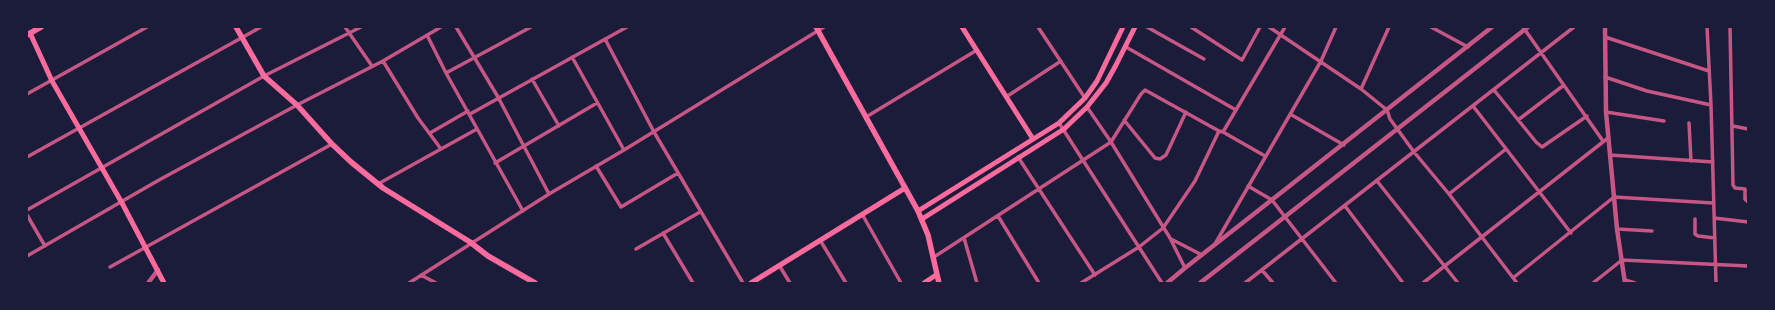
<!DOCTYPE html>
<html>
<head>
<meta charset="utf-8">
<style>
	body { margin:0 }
	#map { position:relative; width:1775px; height:310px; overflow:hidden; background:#1b1b3a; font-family:Karla,sans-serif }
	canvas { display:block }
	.frame { position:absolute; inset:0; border:28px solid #1b1b3a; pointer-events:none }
</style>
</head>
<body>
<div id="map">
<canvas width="1775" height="310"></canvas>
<div class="frame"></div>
</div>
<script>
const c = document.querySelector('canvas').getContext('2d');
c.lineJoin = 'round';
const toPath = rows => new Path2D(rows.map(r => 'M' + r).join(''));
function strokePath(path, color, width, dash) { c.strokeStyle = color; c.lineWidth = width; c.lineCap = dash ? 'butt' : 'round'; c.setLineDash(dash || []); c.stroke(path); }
strokePath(toPath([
	[345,27,372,66],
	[456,27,498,97,549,194],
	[1038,27,1085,98],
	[1147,27,1204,59],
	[1191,27,1242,60,1260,27],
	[1269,27,1361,89,1387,110,1390,119,1414,152,1449,194,1517,283],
	[1431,27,1468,47],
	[1523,27,1603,141],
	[1707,27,1711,105,1716,283],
	[1730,27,1733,185,1735,188,1745,189,1745,199,1748,202],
	[427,35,446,73,523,211],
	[1605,37,1709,71],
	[605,39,654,132,743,283],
	[1126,47,1236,110],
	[572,57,624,150],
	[383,61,418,118,441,149],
	[446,73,531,27],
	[1605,77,1647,91,1711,105],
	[532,79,559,126],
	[1361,89,1389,27],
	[1494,90,1536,142,1542,147,1587,116],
	[27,94,147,27],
	[1006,97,1061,61],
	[1473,106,1571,233],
	[1087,107,1111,142,1170,238,1185,268],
	[1606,112,1664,121],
	[470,114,627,27],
	[1290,114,1344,145],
	[866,117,977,50],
	[1124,120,1155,158,1160,159,1166,155,1186,112],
	[1518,120,1564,85],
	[1059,123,1162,283],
	[1689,123,1691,161],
	[1733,126,1748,129],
	[1223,132,1265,156],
	[430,133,468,111],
	[1610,155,1713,162],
	[27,157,261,27],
	[1018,157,1095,275],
	[495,163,597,103],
	[596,166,621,207,678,173],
	[1377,181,1458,283],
	[378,184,477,129],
	[1248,186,1272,200,1336,283],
	[1449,194,1506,149],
	[1345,206,1403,283],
	[27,210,264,76,361,27],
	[862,214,901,283],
	[27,215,45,246],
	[998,216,1039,283],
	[1714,218,1748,222],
	[1695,219,1695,234,1698,236,1715,238],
	[1617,229,1652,231],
	[663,233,693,283],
	[964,238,977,283],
	[1171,239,1202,255],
	[820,240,846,283],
	[1215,244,1321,61,1336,27],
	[636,249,700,212],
	[27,256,159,180,297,105,383,61,441,27],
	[934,257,1111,142,1141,94,1145,90,1219,131],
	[779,265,790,283],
	[110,267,332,144],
	[1262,270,1273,283],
	[421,275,436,283],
	[1513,278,1614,197,1713,203],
	[1625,280,1635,283],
	[409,283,549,194,624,150,824,27],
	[1081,283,1139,247,1163,228,1195,181,1219,131,1223,132,1285,27],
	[1245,283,1574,27],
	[1423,283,1608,138],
	[1593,283,1622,260,1748,266]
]), '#c65784', 3.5);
strokePath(toPath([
	[1605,27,1606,112,1617,229,1625,283],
	[148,283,158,270],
	[1167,283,1185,268,1492,27],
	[1200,283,1528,27]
]), '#c65784', 4.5);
strokePath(toPath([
	[962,27,1033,139],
	[30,33,52,81,122,203,164,283],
	[918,211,1059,123,1085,98,1097,81,1123,27],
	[922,219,1064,129,1087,107,1106,83,1116,65,1135,27],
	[751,283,905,188],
	[924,283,936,275]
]), '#ff6b9d', 5);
strokePath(toPath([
	[236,27,264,76,297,105,332,144,351,162,383,188,470,242,488,256,535,283],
	[816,27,918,211,928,235,939,283],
	[27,35,41,27]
]), '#ff6b9d', 5.5);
</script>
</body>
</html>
